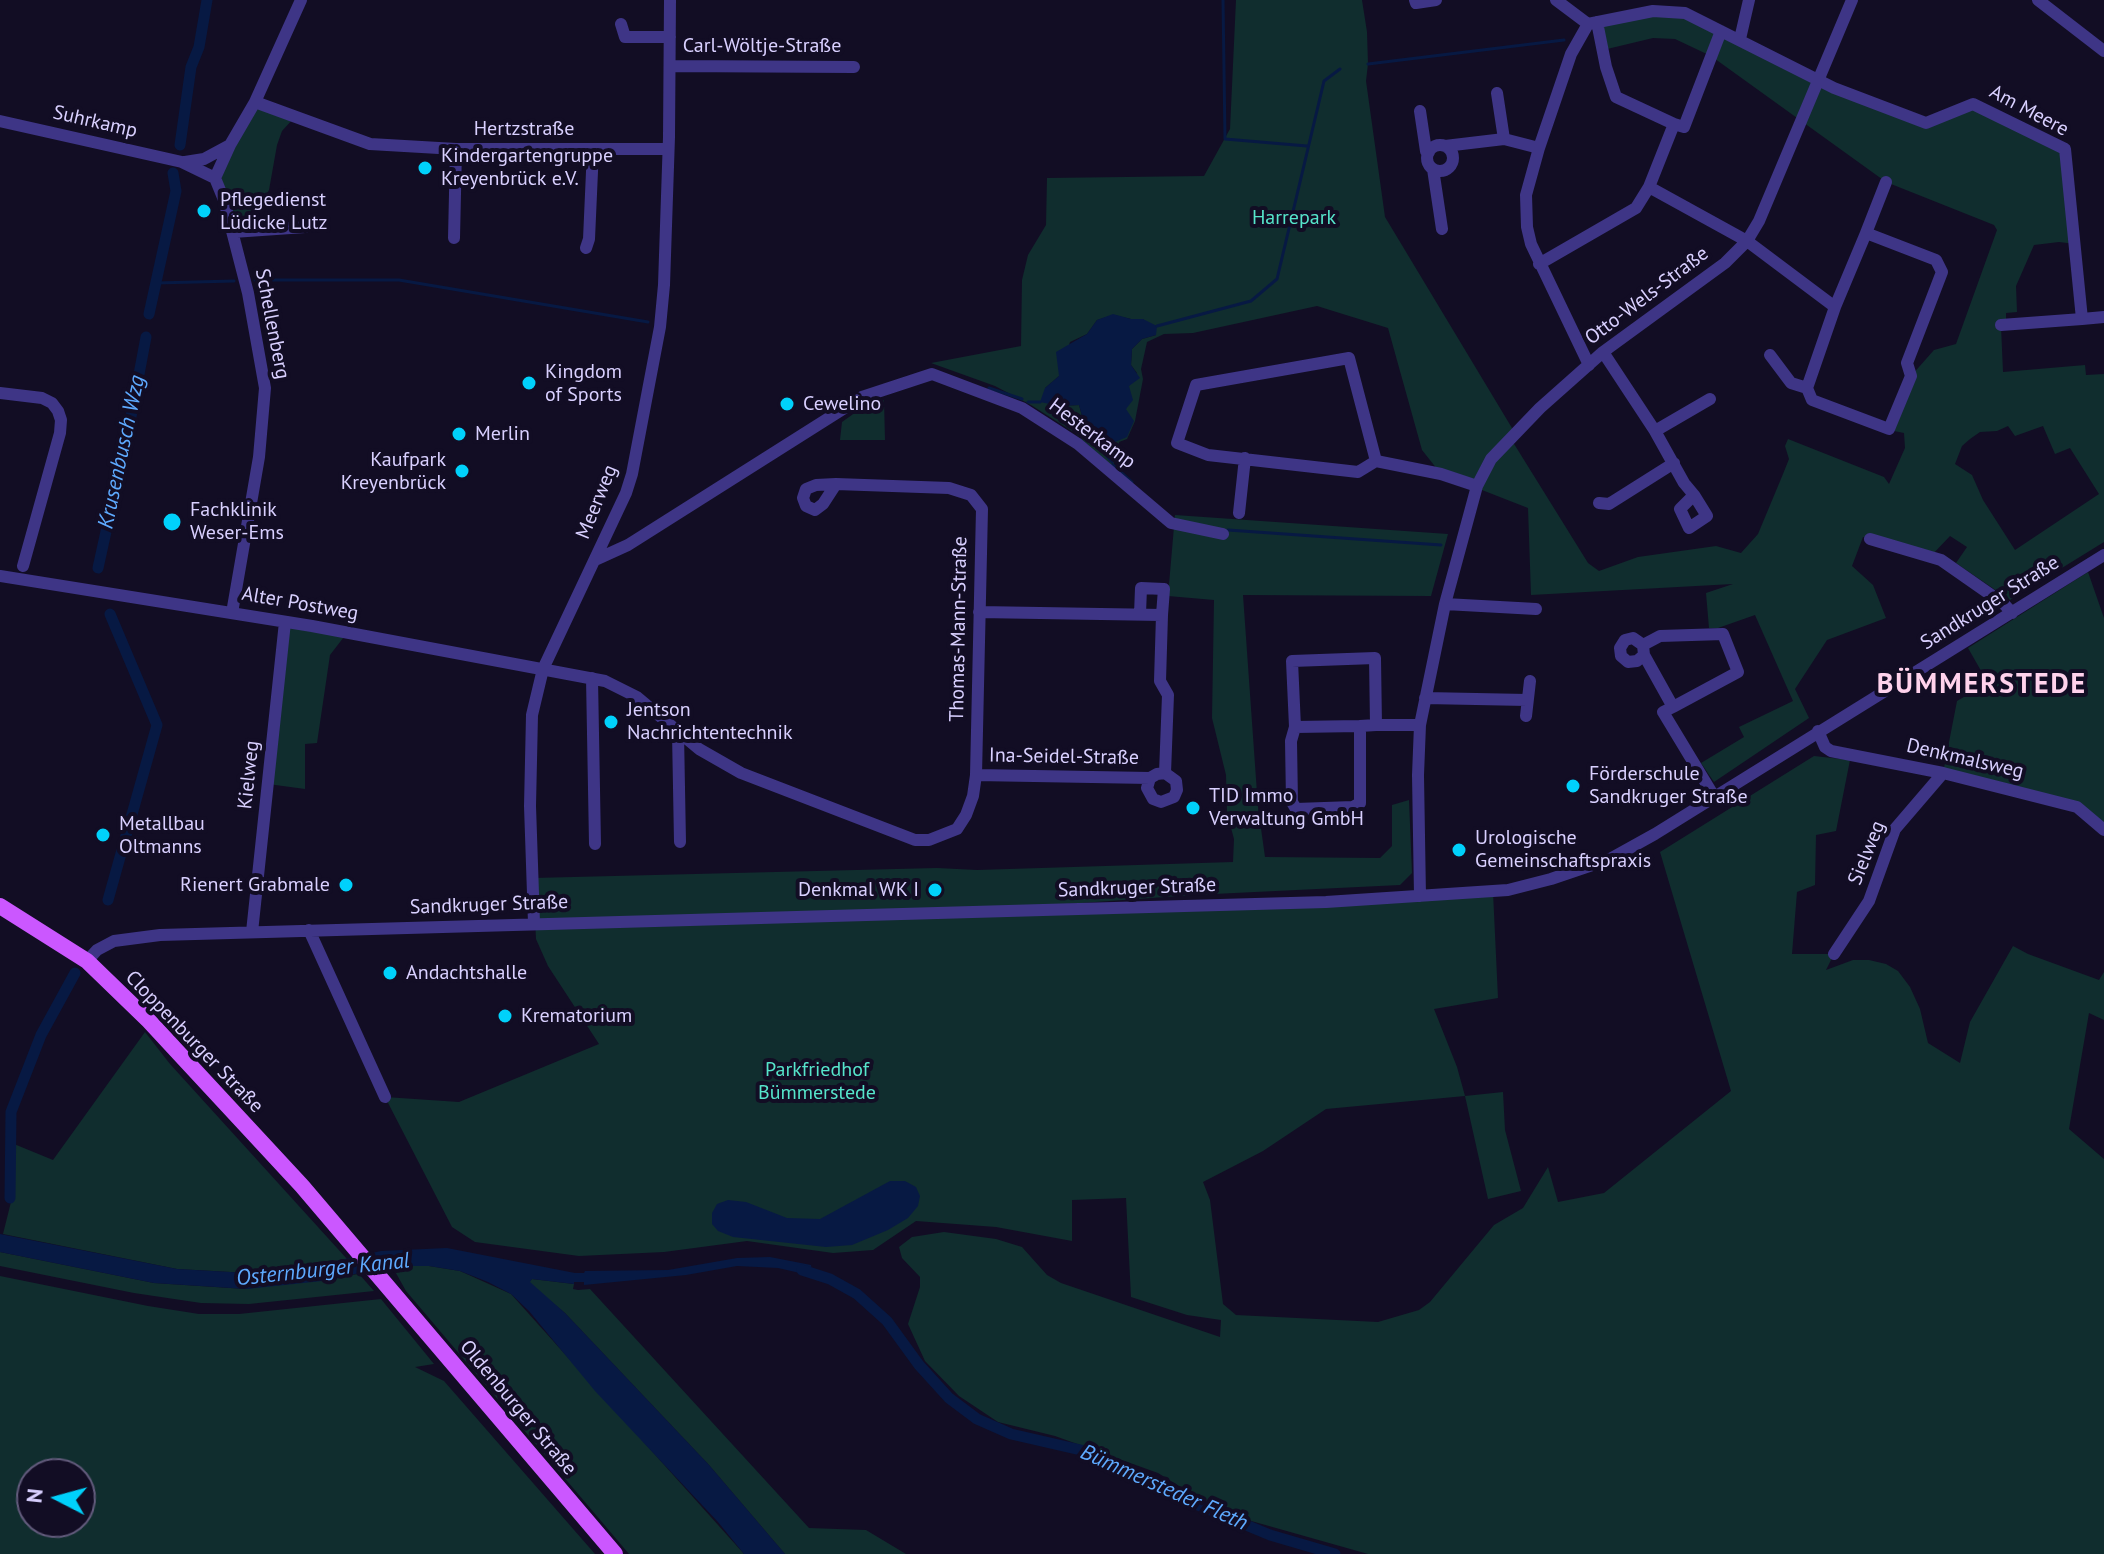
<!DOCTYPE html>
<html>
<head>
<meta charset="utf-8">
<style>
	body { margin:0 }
	#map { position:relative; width:2104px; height:1554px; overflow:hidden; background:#120d24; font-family:"PT Sans",sans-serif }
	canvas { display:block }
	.north { position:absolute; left:16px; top:1458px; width:80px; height:80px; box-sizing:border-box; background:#120d24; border:2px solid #625b7c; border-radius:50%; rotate:276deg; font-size:22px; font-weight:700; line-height:32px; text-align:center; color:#d9d0ff }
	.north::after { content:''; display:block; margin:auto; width:28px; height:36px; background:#00d1fb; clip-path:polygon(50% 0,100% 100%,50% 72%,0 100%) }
</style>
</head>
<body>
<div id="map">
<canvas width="2104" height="1554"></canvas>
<div class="north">N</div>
</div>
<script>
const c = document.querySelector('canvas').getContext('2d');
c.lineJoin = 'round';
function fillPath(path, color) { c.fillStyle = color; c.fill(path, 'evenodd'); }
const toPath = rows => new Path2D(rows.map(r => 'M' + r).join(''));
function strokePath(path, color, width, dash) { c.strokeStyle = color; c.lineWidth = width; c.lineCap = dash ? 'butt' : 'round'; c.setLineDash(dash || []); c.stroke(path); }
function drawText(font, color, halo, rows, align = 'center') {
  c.font = font + ' "PT Sans",sans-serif'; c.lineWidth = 8; c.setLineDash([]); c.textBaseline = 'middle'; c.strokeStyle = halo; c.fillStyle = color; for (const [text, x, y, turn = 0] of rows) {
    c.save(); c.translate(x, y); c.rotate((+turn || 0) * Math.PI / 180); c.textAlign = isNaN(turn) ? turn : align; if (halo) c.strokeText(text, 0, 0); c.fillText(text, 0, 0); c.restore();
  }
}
fillPath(toPath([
	[1236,0,1362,0,1367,32,1368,64,1366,81,1385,217,1515,433,1511,439,1588,563,1599,571,1638,557,1716,546,1741,553,1758,534,1783,474,1789,459,1785,446,1788,439,1884,477,1889,484,1905,448,1904,433,1894,431,1911,376,1934,350,1956,344,1997,230,1994,225,1886,182,1711,56,1675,39,1653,38,1603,50,1597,22,1685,13,1781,62,1926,123,1973,104,2065,149,2076,244,2059,242,2034,245,2016,286,2017,312,2006,313,2006,325,2001,326,2003,372,2085,365,2086,375,2104,374,2104,542,2010,600,1956,563,1967,547,1950,536,1931,556,1863,537,1852,566,1873,585,1886,618,1827,640,1795,689,1809,718,1714,782,1701,763,1744,737,1739,727,1793,701,1755,615,1718,628,1709,628,1706,593,1733,584,1531,595,1528,508,1441,474,1422,450,1388,328,1317,306,1193,333,1164,334,1147,342,1141,369,1143,379,1135,421,1127,439,1119,442,1113,468,1075,433,1031,405,995,386,931,363,1021,346,1022,280,1028,255,1046,225,1047,178,1204,176,1230,129],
	[1114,315,1131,319,1143,319,1156,335,1142,339,1132,349,1131,365,1137,373,1129,386,1126,409,1115,441,1113,464,1083,420,1079,405,1059,406,1045,388,1059,376,1070,342,1087,334,1097,320],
	[2008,426,2015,436,2043,426,2055,454,2070,448,2099,494,2015,550,1983,500,1972,475,1955,464,1962,446,1970,439,1980,432,1997,431],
	[257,105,293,119,282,131,277,145,269,190,259,207,240,229,236,229,221,177,229,155],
	[884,400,885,440,840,440,842,422,863,407],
	[1175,515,1448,534,1431,596,1243,595,1258,807,1265,857,1380,858,1392,846,1392,805,1409,800,1412,873,1400,885,1193,895,984,910,1493,892,1498,998,1434,1009,1457,1067,1465,1096,1503,1092,1505,1130,1521,1191,1488,1199,1465,1096,1326,1109,1263,1151,1203,1182,1210,1200,1223,1304,1236,1315,1378,1322,1419,1310,1430,1302,1494,1225,1523,1208,1548,1167,1558,1202,1604,1193,1731,1091,1660,852,1814,756,1850,760,1836,831,1816,835,1815,885,1797,892,1792,954,1834,954,1826,970,1853,960,1869,960,1886,964,1898,971,1910,987,1920,1009,1928,1043,1960,1063,1970,1022,2013,946,2028,954,2099,980,2104,972,2104,1020,2089,1013,2069,1129,2104,1159,2104,1554,1368,1554,1223,1513,1158,1473,1055,1436,998,1422,959,1396,925,1361,908,1324,920,1287,920,1277,902,1258,899,1247,912,1237,944,1232,996,1239,1022,1247,1047,1275,1061,1283,1220,1337,1221,1320,1187,1315,1131,1297,1126,1198,1072,1200,1072,1241,996,1227,916,1221,873,1250,833,1253,747,1241,664,1252,579,1256,475,1242,452,1227,385,1097,459,1102,599,1044,548,966,536,939,533,878,937,868,977,870,1233,862,1234,839,1227,813,1226,775,1212,718,1214,600,1168,596],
	[2088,572,2104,618,2104,830,2077,807,1943,773,1957,701,1988,683,1968,648],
	[285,622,347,633,330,655,317,743,305,744,305,789,268,784],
	[145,1032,170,1064,347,1259,299,1269,248,1273,177,1269,3,1234,13,1194,14,1144,53,1160],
	[0,1252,154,1283,246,1289,359,1274,374,1291,249,1304,201,1303,134,1293,0,1266],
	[392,1266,429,1266,460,1271,511,1294,744,1554,629,1554,406,1291],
	[0,1276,148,1306,199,1314,239,1314,381,1299,434,1364,415,1367,444,1381,595,1554,0,1554],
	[80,1474,80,1522,32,1522,32,1474],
	[532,1279,574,1284,573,1289,578,1290,590,1289,809,1528,866,1530,906,1554,785,1554,709,1465,565,1313,531,1285,529,1282]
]), '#102d2e');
fillPath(toPath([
	[1113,314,1131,319,1143,319,1157,326,1156,335,1142,339,1132,349,1131,365,1140,378,1129,386,1133,400,1126,409,1134,421,1127,437,1115,442,1113,465,1105,456,1097,438,1083,419,1079,405,1059,406,1040,402,1045,388,1059,376,1056,352,1087,334,1097,320],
	[890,1181,905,1181,916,1187,920,1196,918,1206,908,1218,888,1230,852,1245,826,1247,733,1237,718,1231,712,1224,712,1213,717,1204,728,1200,746,1202,787,1218,820,1219],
	[0,1234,177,1269,248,1273,299,1269,381,1251,447,1248,575,1273,584,1273,585,1271,668,1270,737,1258,770,1257,811,1265,813,1276,778,1268,737,1266,686,1275,584,1285,584,1282,574,1282,574,1284,532,1279,530,1282,565,1313,709,1465,785,1554,744,1554,718,1522,595,1391,529,1311,511,1294,488,1282,460,1271,429,1266,392,1266,322,1281,247,1289,154,1283,0,1252]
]), '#071943');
strokePath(toPath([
	[1223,0,1225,139,1307,146],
	[1368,64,1564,40],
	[255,280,399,280,648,322],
	[156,283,234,281],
	[1157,326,1251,301,1277,279,1324,81,1340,69],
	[989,388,1022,399],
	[1028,402,1040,402],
	[1113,465,1132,482],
	[1228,530,1441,545]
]), '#071943', 3);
strokePath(toPath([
	[180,145,191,67,199,47,207,0],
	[149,314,176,191,173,173],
	[98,568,130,422,146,337],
	[108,900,157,725,110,614],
	[10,1198,11,1112,41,1035,75,973],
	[802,1270,830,1279,857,1294,887,1321,919,1365,949,1398,977,1419,1011,1434,1085,1451,1145,1483,1270,1535,1335,1554]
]), '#071943', 11);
strokePath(toPath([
	[1415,0,1416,3,1436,0],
	[1556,0,1588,24],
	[2038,0,2104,51],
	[1597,22,1606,67,1616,97,1674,124],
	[621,24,625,37,670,37],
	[1740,39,1749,0],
	[670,66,854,67],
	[1497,93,1504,139],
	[255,102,370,144,456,149,668,149],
	[1420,111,1426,151,1429,152],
	[0,121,182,162,215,178],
	'1427 158a13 13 0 1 1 26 0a13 13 0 1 1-26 0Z',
	[1445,146,1504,139,1539,148],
	[185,162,204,159,230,145],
	[1433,169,1442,229],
	[1649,187,1747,241,1835,307,1807,388,1812,400,1889,429,1911,376,1907,363,1942,272,1936,260,1866,233,1835,307],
	[233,232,305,227],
	[1866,233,1886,182],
	[454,238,456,149],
	[586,248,589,239,593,149],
	[1539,264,1636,208,1649,187,1674,124,1684,127,1721,31],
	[2001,325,2082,319],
	[1603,352,1655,431,1684,483,1694,495,1707,516,1689,528,1680,509,1694,495],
	[1770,355,1791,383,1807,388],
	[1589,365,1531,244,1527,227,1526,195,1539,148,1571,54,1588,24,1653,11,1685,13,1834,88,1926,123,1973,104,2065,149,2082,319,2104,317],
	[0,393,42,398,52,403,58,411,61,420,60,433,23,566],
	[1655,431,1710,399],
	[1376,461,1358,472,1208,455,1177,443,1196,385,1349,358,1376,461,1441,474,1477,486],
	[1599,503,1609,504,1674,463],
	[1239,513,1245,458],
	[1870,539,1941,560,2004,604,2012,613],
	[595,560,628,545,862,397,932,374,1022,408,1078,444,1171,523,1223,534],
	[0,576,312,626,605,681,637,697,699,749,741,773,915,840,929,840,957,829,966,815,973,796,976,775,982,509,971,495,949,488,836,484,816,485,806,489,803,498,806,506,815,510,823,504,836,484],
	[1445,604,1536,609],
	[979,612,1162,615,1164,589,1141,588,1140,614],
	[232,613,259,457,265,388,248,293,224,200,215,178,230,145,255,102,301,0],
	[1162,615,1160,681,1168,695,1165,773],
	[1643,645,1633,638,1625,640,1620,648,1621,656,1628,662,1637,661,1644,655],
	[592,678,595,844],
	[1425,698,1527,700],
	[1673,707,1738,672,1723,634,1660,636,1643,645,1644,655,1673,707,1663,712,1715,798],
	[1526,716,1530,681],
	[1376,725,1360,726,1360,803,1353,807,1296,809,1292,802,1291,741,1295,727,1292,661,1375,658,1376,725,1420,725],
	[1295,727,1360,726],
	[1818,731,1825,747,1831,751,1943,773,2077,807,2104,830],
	[678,733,680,842],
	[976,775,1150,778,1157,774,1165,773,1176,781,1177,790,1174,797,1161,802,1153,799,1147,788,1150,778],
	[1420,896,1418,775,1420,725,1445,604,1477,486,1491,459,1540,408,1603,352,1725,263,1747,241,1759,221,1852,0],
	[534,923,530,806,532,715,543,669,626,493,632,474,660,327,664,285,669,137,670,0],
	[309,930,385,1097],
	[252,932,285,622],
	[1834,954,1869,901,1895,829,1943,773],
	[87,961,97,950,114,941,160,935,1326,902,1508,890,1551,879,1610,859,1655,834,2104,555]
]), '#3e3586', 12);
strokePath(toPath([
	[0,906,87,961,149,1021,302,1186,615,1554]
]), '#cb57ff', 16);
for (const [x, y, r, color] of [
	[425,168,8,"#00d1fb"],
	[204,211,8,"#00d1fb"],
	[529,383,8,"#00d1fb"],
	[787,404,8,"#00d1fb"],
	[459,434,8,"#00d1fb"],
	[462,471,8,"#00d1fb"],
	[172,522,10,"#00d1fb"],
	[611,722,8,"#00d1fb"],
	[1573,786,8,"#00d1fb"],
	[1193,808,8,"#00d1fb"],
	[103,835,8,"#00d1fb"],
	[1459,850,8,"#00d1fb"],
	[346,885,8,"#00d1fb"],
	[935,890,8,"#00d1fb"],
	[390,973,8,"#00d1fb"],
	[505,1016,8,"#00d1fb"]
]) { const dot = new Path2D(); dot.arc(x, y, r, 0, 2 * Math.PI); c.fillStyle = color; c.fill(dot); strokePath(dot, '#120d24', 3); }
drawText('20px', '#d9d0ff', '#120d24', [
	["Carl-Wöltje-Straße",762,46],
	["Am Meere",2029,111,28],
	["Suhrkamp",95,122,13],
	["Hertzstraße",524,129],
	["Otto-Wels-Straße",1647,296,-37],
	["Schellenberg",272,324,79],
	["Hesterkamp",1092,434,37],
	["Meerweg",597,502,-68],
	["Sandkruger Straße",1990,603,-32],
	["Alter Postweg",300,604,10],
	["Thomas-Mann-Straße",959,629,-89],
	["Ina-Seidel-Straße",1064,757,1],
	["Denkmalsweg",1965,759,13],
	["Kielweg",249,775,-84],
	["Sielweg",1867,853,-68],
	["Sandkruger Straße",1137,888,-2],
	["Sandkruger Straße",489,905,-2],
	["Cloppenburger Straße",194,1042,46],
	["Oldenburger Straße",518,1408,50]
]);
drawText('20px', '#d9d0ff', '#120d24', [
	["Kindergartengruppe",441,156],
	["Kreyenbrück e.V.",441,179],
	["Pflegedienst",220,200],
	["Lüdicke Lutz",220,223],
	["Kingdom",545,372],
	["of Sports",545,395],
	["Cewelino",803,404],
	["Merlin",475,434],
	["Kaufpark",446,460,"right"],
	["Kreyenbrück",446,483,"right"],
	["Fachklinik",190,510],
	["Weser-Ems",190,533],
	["Jentson",627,710],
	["Nachrichtentechnik",627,733],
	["Förderschule",1589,774],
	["Sandkruger Straße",1589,797],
	["TID Immo",1209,796],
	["Verwaltung GmbH",1209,819],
	["Metallbau",119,824],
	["Oltmanns",119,847],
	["Urologische",1475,838],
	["Gemeinschaftspraxis",1475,861],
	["Rienert Grabmale",330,885,"right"],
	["Denkmal WK I",919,890,"right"],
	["Andachtshalle",406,973],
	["Krematorium",521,1016]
], 'left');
drawText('20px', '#56e5cb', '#120d24', [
	["Harrepark",1294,218],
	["Parkfriedhof",817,1070],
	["Bümmerstede",817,1093]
]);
drawText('italic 22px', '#5eaaff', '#120d24', [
	["Krusenbusch Wzg",122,452,-78],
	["Osternburger Kanal",323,1270,-6],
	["Bümmersteder Fleth",1164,1488,24]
]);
c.letterSpacing = '2px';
drawText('bold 28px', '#ffd2ec', '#120d24', [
	["BÜMMERSTEDE",1982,685]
]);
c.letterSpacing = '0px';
</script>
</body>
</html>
